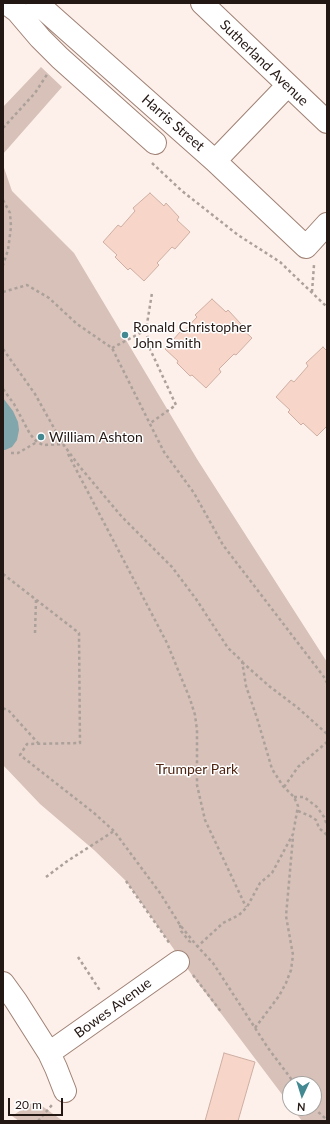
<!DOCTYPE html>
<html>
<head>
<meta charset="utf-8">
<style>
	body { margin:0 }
	#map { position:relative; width:330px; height:1124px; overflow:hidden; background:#fdf0ea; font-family:Lato,sans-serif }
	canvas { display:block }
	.frame { position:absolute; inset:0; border:4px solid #241814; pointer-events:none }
	.north { position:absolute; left:282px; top:1076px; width:40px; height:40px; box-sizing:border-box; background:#fff; border:1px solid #a7a3a1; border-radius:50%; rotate:184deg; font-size:11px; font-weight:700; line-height:16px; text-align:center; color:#241814 }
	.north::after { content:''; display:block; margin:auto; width:14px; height:18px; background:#428991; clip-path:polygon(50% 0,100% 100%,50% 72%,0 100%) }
	.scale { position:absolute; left:8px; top:1098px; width:55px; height:18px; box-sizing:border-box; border:2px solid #241814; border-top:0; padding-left:5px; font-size:12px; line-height:14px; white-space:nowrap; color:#241814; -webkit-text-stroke:3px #fff; paint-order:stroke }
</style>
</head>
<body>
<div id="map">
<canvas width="330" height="1124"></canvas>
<div class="frame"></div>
<div class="north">N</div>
<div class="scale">20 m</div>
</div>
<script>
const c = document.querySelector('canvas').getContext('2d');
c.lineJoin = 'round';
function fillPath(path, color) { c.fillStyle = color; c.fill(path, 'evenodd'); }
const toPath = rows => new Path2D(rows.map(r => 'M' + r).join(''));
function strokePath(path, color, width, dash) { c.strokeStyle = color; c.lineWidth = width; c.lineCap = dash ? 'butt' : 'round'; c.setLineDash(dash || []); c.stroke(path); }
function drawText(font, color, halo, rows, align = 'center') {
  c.font = font + ' Lato,sans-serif'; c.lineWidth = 3; c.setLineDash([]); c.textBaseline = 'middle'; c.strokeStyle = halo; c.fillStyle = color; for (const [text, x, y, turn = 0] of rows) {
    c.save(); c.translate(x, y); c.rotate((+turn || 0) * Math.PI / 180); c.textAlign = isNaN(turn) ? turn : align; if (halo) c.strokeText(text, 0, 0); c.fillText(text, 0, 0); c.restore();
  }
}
fillPath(toPath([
	[41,67,62,87,3,154,3,107],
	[3,165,12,191,74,253,197,459,327,662,327,1121,302,1121,292,1108,314,1108,314,1084,290,1084,290,1105,192,975,126,881,94,850,40,804,3,765],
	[35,1101,63,1121,19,1121,12,1116]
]), '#d7c1b8');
fillPath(toPath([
	[3,398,13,411,18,422,19,430,17,440,12,447,5,450,3,450]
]), '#81a6ab');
const building = toPath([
	[150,193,164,206,166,203,179,217,177,220,190,232,175,249,172,247,157,263,159,265,144,281,130,268,128,270,115,257,117,255,103,242,118,225,121,227,135,211,133,208,150,193],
	[212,299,226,312,228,310,241,324,239,326,252,338,236,355,234,354,219,369,221,372,206,388,192,375,190,376,177,363,178,361,165,349,180,332,182,333,197,317,195,315,212,299],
	[323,347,327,351,327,426,317,436,303,423,301,425,288,412,290,410,276,397,291,380,294,382,308,366,306,363,323,347],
	[224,1053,255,1062,238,1121,205,1121,224,1053]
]);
fillPath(building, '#f7d6c9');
strokePath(building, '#ceaea2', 1);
const minor = toPath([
	[6,3,17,11,40,38,60,58,155,143],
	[37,3,215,161,306,247,327,224],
	[202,3,327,122],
	[215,161,287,86],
	[3,983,16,1001,49,1053,56,1068,65,1091],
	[49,1053,178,962]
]);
strokePath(minor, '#9f8175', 24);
strokePath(toPath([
	[3,128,35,93,48,73],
	[152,163,182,191,238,235,280,262,327,307],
	[3,200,10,213,11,227,8,250,3,265],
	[3,292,27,285,49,298,77,324,112,348,164,452,194,493,223,545,324,677,327,683],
	[312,292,314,265],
	[146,330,150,349,176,405,149,424],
	[112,348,146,330,152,293],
	[3,349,35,394,64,446],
	[3,389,14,404,30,434,37,442,43,445,63,444],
	[63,444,80,467,122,517,172,567,196,599,228,648,242,661,246,686,257,718,272,769,283,786,294,797,298,806,293,834,272,873,260,883,247,907,239,915,223,923,197,947],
	[11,453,18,453,37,442],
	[68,454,167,643,190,699,195,715,197,730,197,785,205,820,246,907],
	[3,574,79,633,80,743,27,744,20,755,94,813,114,831,160,893,180,925,197,946,213,963,268,1048,295,1084],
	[35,633,36,600],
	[242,662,269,686,298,708,327,734],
	[3,708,9,711,38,743],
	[284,787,298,767,327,742],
	[294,797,304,797,317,807,324,817,327,825],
	[298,811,310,816,316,820,319,828,327,835],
	[46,877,66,862,114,831],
	[126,881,170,944],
	[180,925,181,931,190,942,189,945],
	[78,957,101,992],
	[193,975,222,1013],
	[255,1028,279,996,286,983,291,970,293,955,286,916,293,837],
	[314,1108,327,1120],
	[38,1121,52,1105]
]), '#aca09a', 2.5, [3, 3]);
strokePath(minor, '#fff', 22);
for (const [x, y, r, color] of [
	[125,335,4,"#428991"],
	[41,437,4,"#428991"]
]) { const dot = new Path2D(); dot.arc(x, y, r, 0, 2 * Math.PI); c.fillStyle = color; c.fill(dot); strokePath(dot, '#fff', 1.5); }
drawText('14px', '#241814', '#fff', [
	["Sutherland Avenue",264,63,44],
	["Harris Street",173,123,41],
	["Bowes Avenue",113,1008,-36]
]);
drawText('14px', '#241814', '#fff', [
	["Ronald Christopher",133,327],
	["John Smith",133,343],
	["William Ashton",49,437]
], 'left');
drawText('14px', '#4e2310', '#fff', [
	["Trumper Park",197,769]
]);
</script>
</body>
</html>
